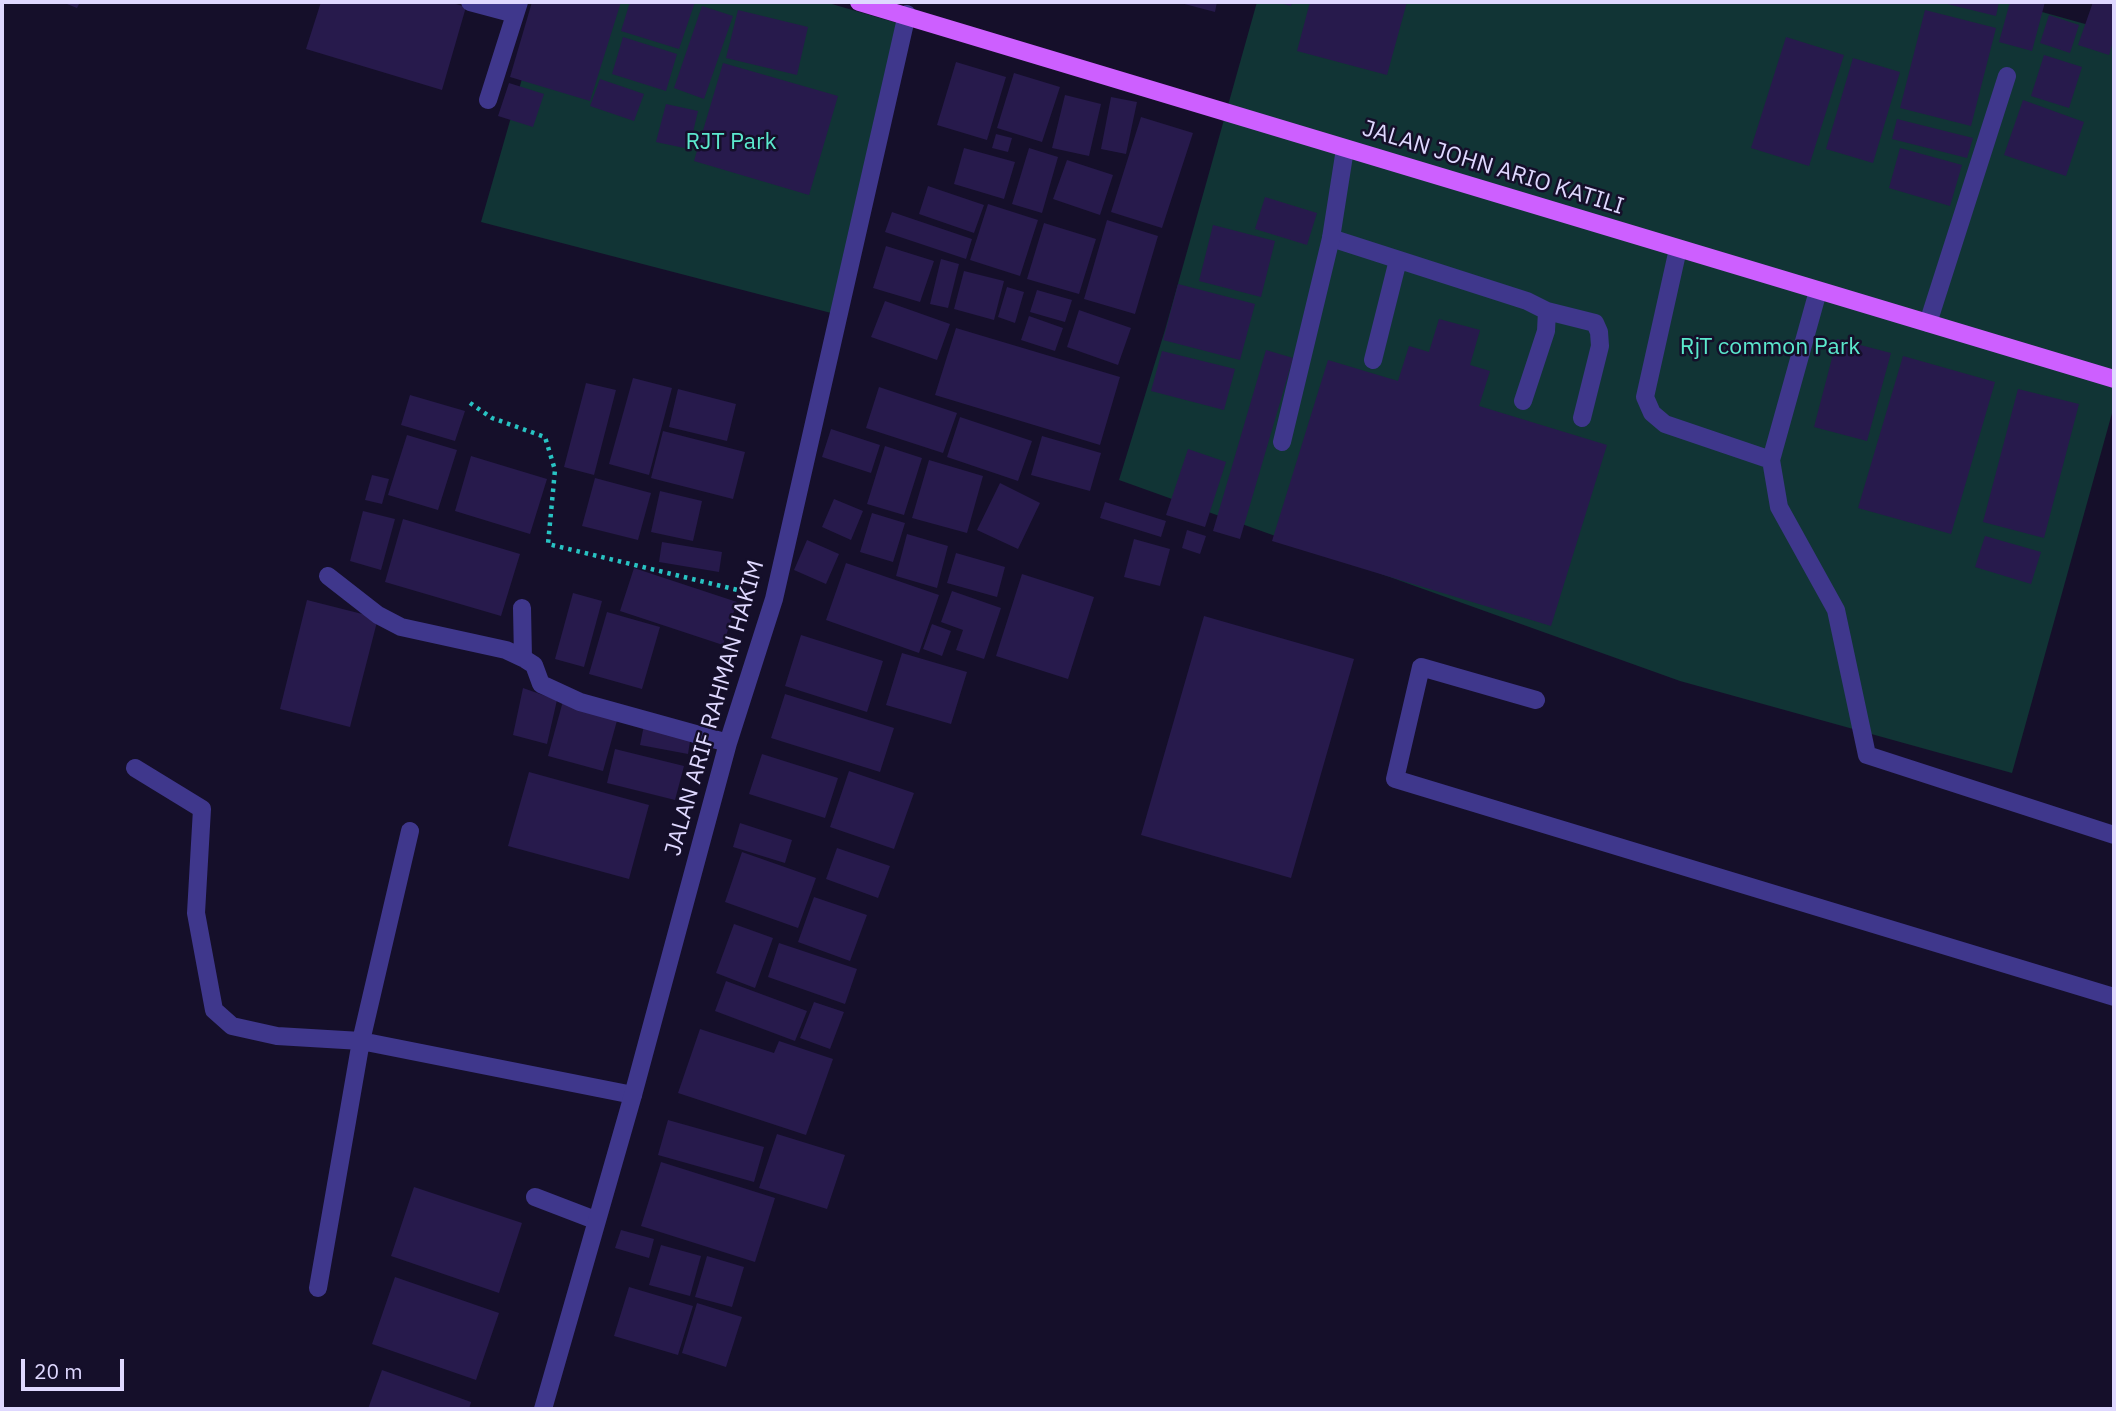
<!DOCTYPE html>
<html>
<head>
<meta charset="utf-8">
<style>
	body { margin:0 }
	#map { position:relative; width:2116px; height:1411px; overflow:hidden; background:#150f2a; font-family:"IBM Plex Sans",sans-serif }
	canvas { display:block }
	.frame { position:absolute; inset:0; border:4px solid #dfd8ff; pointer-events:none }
	.scale { position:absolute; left:21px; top:1359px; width:103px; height:32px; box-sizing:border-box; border:4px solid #dfd8ff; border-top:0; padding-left:9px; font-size:21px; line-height:24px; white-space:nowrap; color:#dfd8ff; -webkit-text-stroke:5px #150f2a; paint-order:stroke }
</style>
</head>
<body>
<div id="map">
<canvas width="2116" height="1411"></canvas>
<div class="frame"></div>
<div class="scale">20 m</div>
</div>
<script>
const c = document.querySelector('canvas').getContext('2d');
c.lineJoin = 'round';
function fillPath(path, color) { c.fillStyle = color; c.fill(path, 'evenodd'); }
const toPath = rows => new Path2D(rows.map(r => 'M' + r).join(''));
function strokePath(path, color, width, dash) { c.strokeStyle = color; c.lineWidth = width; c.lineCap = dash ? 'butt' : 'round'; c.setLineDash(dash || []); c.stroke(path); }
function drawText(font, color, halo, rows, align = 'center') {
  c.font = font + ' "IBM Plex Sans",sans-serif'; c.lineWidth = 5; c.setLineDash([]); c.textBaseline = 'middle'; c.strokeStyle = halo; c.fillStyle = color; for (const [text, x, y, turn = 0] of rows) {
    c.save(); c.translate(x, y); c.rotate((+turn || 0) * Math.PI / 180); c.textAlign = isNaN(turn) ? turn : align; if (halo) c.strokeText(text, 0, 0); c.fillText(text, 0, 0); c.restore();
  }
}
fillPath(toPath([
	[544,2,825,2,904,25,835,314,481,222],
	[1257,2,2006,2,2114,32,2114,406,2012,773,1680,681,1119,480,1165,330]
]), '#113435');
fillPath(toPath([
	[62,2,80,2,77,8],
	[321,2,449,2,466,7,442,90,306,49],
	[532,2,621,2,590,101,510,77],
	[630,2,695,2,679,49,621,31],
	[1177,2,1217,2,1215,12],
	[1276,2,1292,2,1291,6],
	[1310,2,1407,2,1387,75,1297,51],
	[1939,2,1999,2,1996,16],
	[2010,2,2045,2,2032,51,1999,42],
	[2093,2,2114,2,2114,39,2109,55,2078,45],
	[702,6,733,16,704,99,674,88],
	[738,10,808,27,797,75,726,58],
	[1925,10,1996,28,1971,126,1900,108],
	[2049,15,2079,25,2070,53,2040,43],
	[623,37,677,54,666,91,612,74],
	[1786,37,1844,55,1809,166,1751,148],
	[2044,55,2082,67,2069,108,2031,96],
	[1853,58,1900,72,1873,163,1826,149],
	[956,62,1006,77,987,140,937,125],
	[723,63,838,96,809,195,694,161],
	[1014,73,1060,87,1042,142,997,128],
	[600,79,644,94,634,121,590,106],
	[509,83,544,94,533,127,498,116],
	[1065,95,1101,104,1089,156,1052,148],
	[1111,97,1137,102,1126,154,1101,149],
	[2023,100,2084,122,2066,176,2004,155],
	[666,104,698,111,689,149,656,142],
	[1141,117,1193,133,1162,228,1111,212],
	[1897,119,1973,138,1967,158,1892,139],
	[996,134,1012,138,1008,152,992,148],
	[964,148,1015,162,1004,199,954,184],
	[1029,148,1058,157,1042,213,1012,204],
	[1900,148,1962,165,1950,206,1889,188],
	[1067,160,1113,175,1100,215,1053,199],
	[928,186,984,205,974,233,919,214],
	[1265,197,1317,213,1307,245,1255,229],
	[988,204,1038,220,1020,276,970,260],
	[892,212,972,239,966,259,885,232],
	[1107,220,1158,236,1135,314,1084,299],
	[1044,223,1096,239,1079,294,1027,279],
	[1213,225,1275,241,1261,297,1199,281],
	[886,246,934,261,920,302,873,288],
	[941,259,959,264,948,308,930,304],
	[964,271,1004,281,994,320,954,309],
	[1178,284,1255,304,1240,360,1163,340],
	[1007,287,1024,292,1015,323,998,317],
	[1037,290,1072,300,1065,322,1030,312],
	[885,301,950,324,937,360,871,337],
	[1079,310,1131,328,1118,365,1067,347],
	[1029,316,1063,328,1055,351,1021,340],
	[1439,319,1480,330,1470,365,1490,371,1479,406,1607,445,1551,626,1272,541,1328,360,1398,381,1409,346,1429,352],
	[956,328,1120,377,1100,445,935,395],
	[1837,339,1891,353,1867,441,1814,427],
	[1266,350,1293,358,1240,539,1213,531],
	[1162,351,1235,369,1224,410,1151,391],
	[1903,356,1995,382,1951,534,1858,508],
	[633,378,672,388,649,475,609,464],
	[586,383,616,390,594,475,564,467],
	[879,387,957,413,943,453,866,428],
	[678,389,736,404,727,441,669,427],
	[2018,389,2079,404,2044,538,1983,522],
	[410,395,465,411,455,441,401,425],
	[960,417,1032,441,1018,481,947,457],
	[831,429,880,445,871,473,822,457],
	[663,431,745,452,733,499,651,478],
	[407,435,457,450,438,510,388,495],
	[1042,436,1101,453,1090,491,1031,475],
	[885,446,922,458,904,515,867,504],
	[1188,449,1226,462,1205,527,1166,515],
	[471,456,547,479,530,534,455,511],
	[929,460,983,476,967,533,912,518],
	[372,475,389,479,382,504,365,500],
	[595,478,651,493,638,540,582,526],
	[1000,483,1040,503,1018,549,977,530],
	[660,491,702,501,693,541,651,532],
	[834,499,863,511,851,540,822,527],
	[1105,502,1166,521,1161,537,1100,518],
	[363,511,395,519,381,570,350,561],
	[872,513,905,523,893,562,860,552],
	[403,519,520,554,501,616,385,582],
	[1187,530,1206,536,1200,554,1182,548],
	[907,534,948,546,937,588,896,576],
	[1985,536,2041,552,2031,584,1975,567],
	[1134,539,1170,549,1160,586,1124,577],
	[807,540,839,554,826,584,794,570],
	[662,542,722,552,719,572,659,562],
	[956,553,1005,567,997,597,947,583],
	[846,563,939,595,919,653,826,620],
	[634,568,737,602,723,645,620,611],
	[1022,574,1094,597,1068,679,996,656],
	[952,591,1001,608,984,659,956,650,963,630,941,622],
	[573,593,602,601,584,667,555,659],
	[307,600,378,618,350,727,280,709],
	[607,612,660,627,642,689,589,674],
	[1204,616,1354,659,1291,878,1141,835],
	[932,624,951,631,942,656,923,649],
	[801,635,883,661,867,712,785,686],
	[902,653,967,672,951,724,886,705],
	[523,688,557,700,547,744,513,735],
	[785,694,894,728,880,772,771,738],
	[563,701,618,717,603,771,548,756],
	[644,725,691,735,688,754,640,745],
	[615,749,684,766,675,800,607,783],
	[762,754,838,778,825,818,749,794],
	[849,771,914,793,894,849,830,827],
	[529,772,649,805,629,879,508,846],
	[740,823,792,840,785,863,733,847],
	[837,848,890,866,878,898,826,879],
	[742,852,816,878,798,928,725,902],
	[814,897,867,915,850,961,798,942],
	[734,924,773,938,755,988,716,973],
	[779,943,857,969,845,1004,768,977],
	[726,981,807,1011,795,1041,715,1011],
	[814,1002,844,1012,830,1049,800,1038],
	[700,1029,774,1053,779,1041,833,1059,806,1135,678,1093],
	[668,1120,764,1147,754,1182,658,1155],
	[777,1134,845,1155,827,1209,759,1188],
	[661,1162,775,1198,755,1262,641,1226],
	[414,1187,522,1223,499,1293,391,1256],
	[621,1230,654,1239,649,1258,615,1248],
	[661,1245,701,1256,690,1296,649,1285],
	[707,1256,744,1267,732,1307,695,1297],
	[395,1277,499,1313,476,1380,372,1344],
	[629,1287,693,1306,678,1355,614,1336],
	[697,1303,742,1317,726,1367,682,1353],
	[382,1370,471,1402,469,1409,368,1409]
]), '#271a4c');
strokePath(toPath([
	[470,403,492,418,545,437,555,470,548,544,750,593]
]), '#28c3c3', 4.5, [3.5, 5]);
strokePath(toPath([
	[470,2,515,14],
	[488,100,519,2],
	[1331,238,1527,301,1547,311,1546,331,1523,401],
	[1678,249,1645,397,1652,413,1665,424,1771,460,1818,291],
	[1547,311,1595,323,1599,332,1600,346,1582,418],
	[1373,360,1398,260],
	[1771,460,1779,507,1836,610,1867,755,2114,835],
	[1536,700,1421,667,1395,779,2114,997],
	[135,768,202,809,196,913,214,1010,232,1026,277,1036,361,1041,633,1095],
	[535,1197,595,1220],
	[318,1288,361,1041,410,831]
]), '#3f378c', 18);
strokePath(toPath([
	[1928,323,2007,76],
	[1282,442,1331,238,1345,149],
	[328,576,378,615,401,627,506,650,523,658,534,665,541,684,580,702,728,743],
	[522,608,523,658],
	[543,1409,633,1095,728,743,774,599,907,14]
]), '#3f378c', 18);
strokePath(toPath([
	[859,2,2114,379]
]), '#cd5fff', 18);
drawText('23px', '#5be8cd', '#150f2a', [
	["RJT Park",731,142],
	["RjT common Park",1770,347]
]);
drawText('23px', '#dfd8ff', '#150f2a', [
	["JALAN JOHN ARIO KATILI",1493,168,17],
	["JALAN ARIF RAHMAN HAKIM",715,708,-74]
]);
</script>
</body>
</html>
